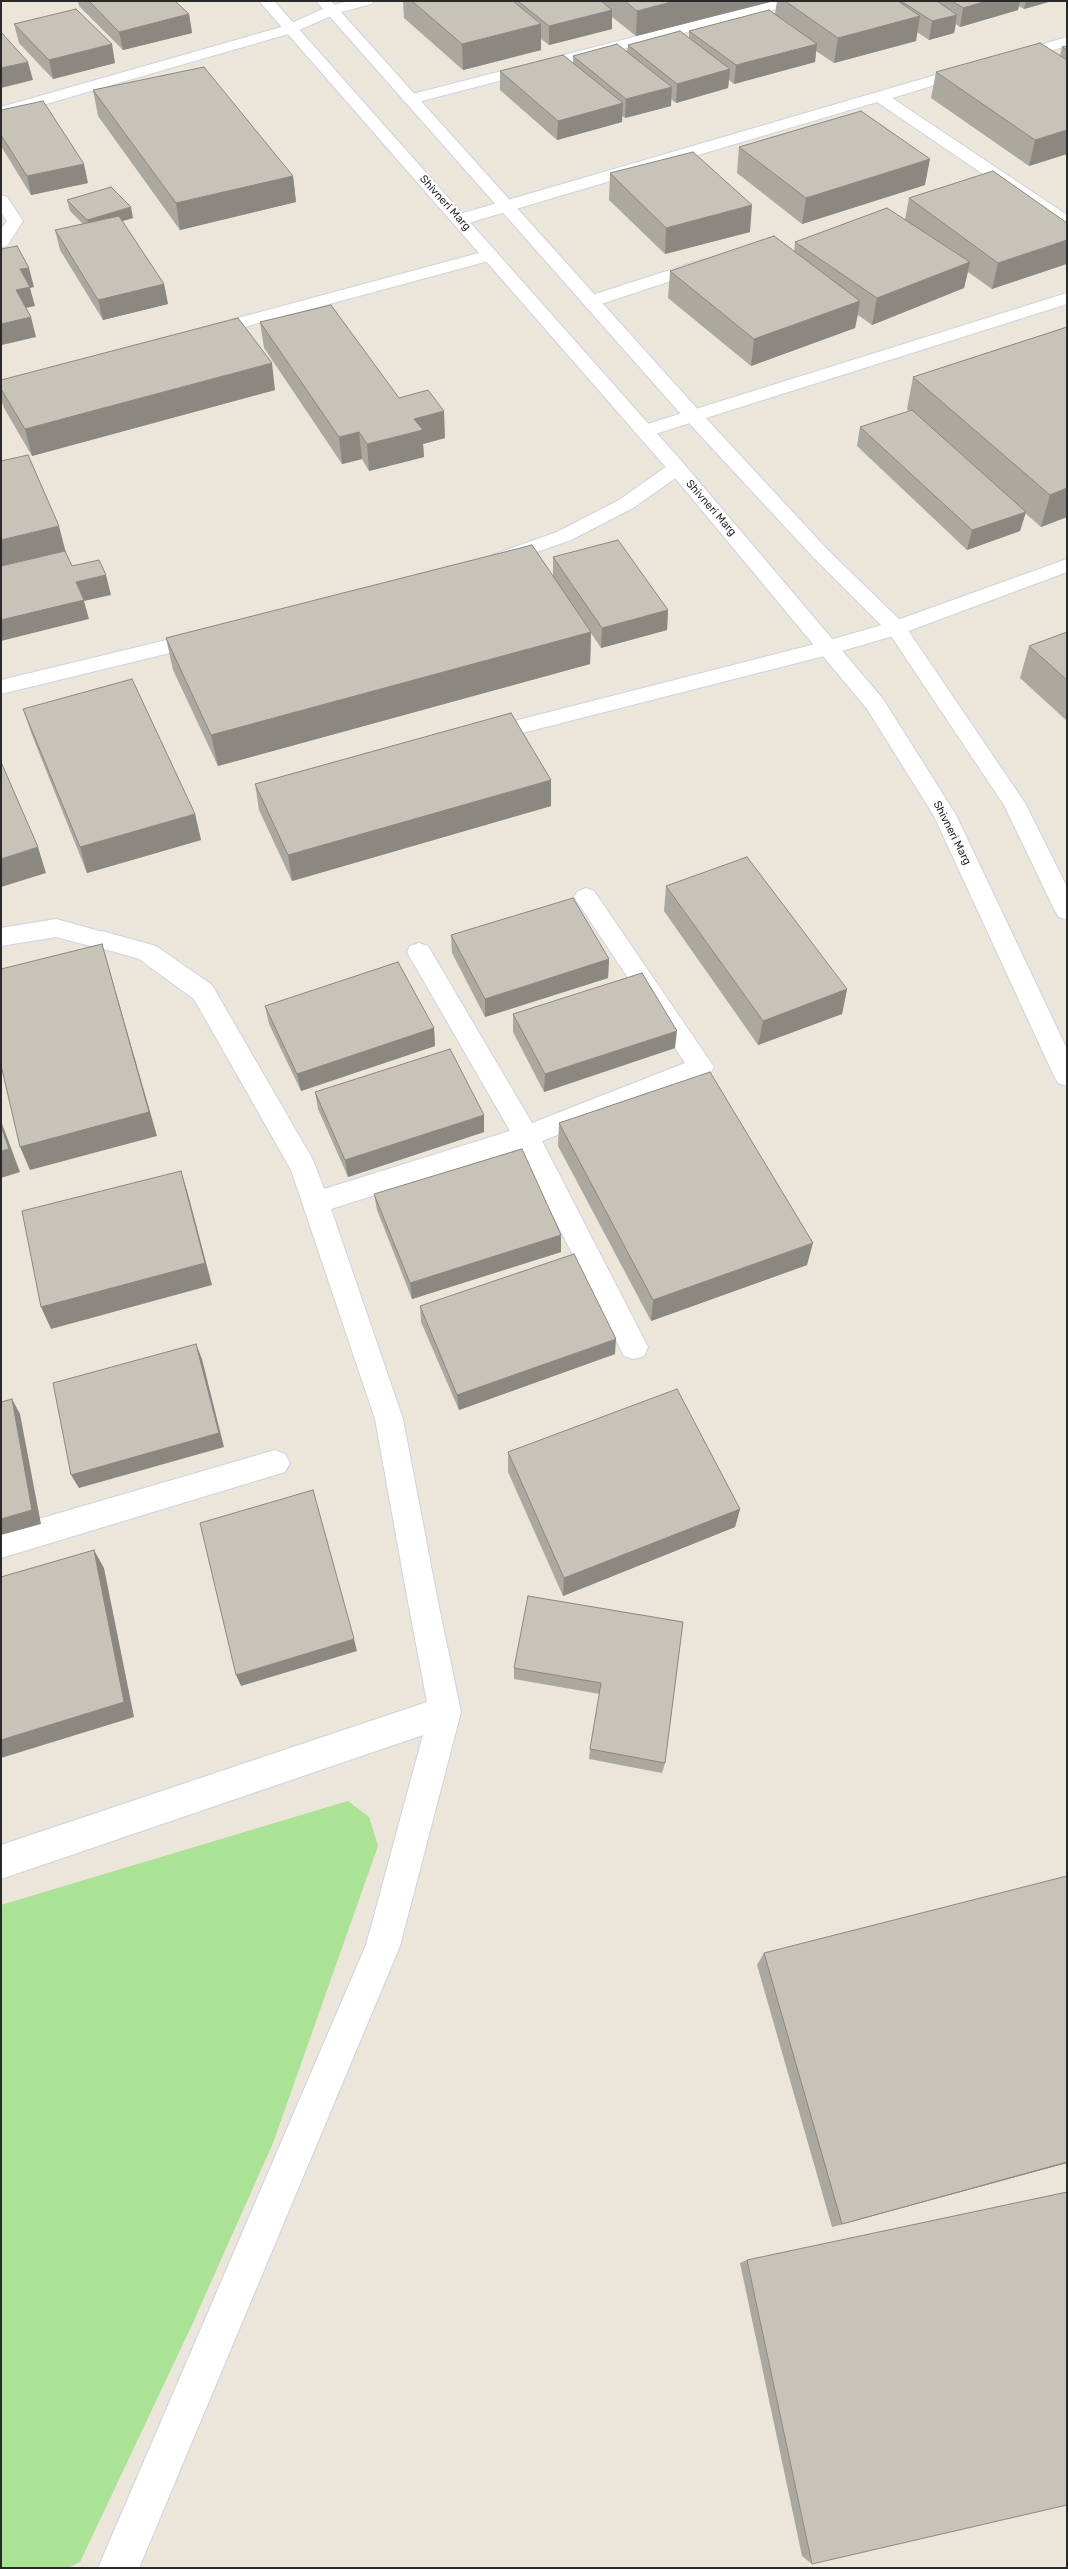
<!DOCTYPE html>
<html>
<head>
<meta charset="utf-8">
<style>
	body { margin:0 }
	#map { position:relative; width:1068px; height:2569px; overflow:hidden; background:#ebe5da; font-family:Rubik,sans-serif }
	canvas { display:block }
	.frame { position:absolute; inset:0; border:2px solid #292929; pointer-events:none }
</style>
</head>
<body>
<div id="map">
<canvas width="1068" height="2569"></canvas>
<div class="frame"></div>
</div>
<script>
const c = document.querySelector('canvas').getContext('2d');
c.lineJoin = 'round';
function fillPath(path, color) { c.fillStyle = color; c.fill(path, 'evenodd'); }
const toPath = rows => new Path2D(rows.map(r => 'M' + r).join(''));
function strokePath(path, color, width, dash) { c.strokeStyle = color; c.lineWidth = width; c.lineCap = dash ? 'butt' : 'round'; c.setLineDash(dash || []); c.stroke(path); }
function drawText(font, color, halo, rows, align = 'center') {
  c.font = font + ' Rubik,sans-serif'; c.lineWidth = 4.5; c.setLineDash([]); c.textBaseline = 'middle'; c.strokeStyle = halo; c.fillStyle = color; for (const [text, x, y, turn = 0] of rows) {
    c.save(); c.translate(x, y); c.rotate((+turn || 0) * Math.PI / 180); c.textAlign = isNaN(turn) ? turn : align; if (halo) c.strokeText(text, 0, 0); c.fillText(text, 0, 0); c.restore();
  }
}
fillPath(toPath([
	[348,1801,369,1817,378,1846,273,2143,191,2327,80,2562,68,2568,1,2568,1,1905]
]), '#aae296');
const service = toPath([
	[773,1,798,1,796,4,410,104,402,99,405,96,773,1],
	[490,250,496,251,498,255,496,259,207,337,201,336,198,332,201,328,490,250],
	[586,888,594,891,714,1067,710,1074,542,1141,648,1347,644,1356,634,1359,624,1356,519,1149,331,1209,403,1419,438,1602,434,1612,423,1617,412,1612,408,1602,375,1419,291,1170,194,999,139,959,94,946,90,940,94,934,102,931,156,946,212,985,313,1160,324,1189,510,1131,407,952,410,946,419,943,428,946,532,1123,685,1063,574,897,578,891,586,888]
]);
const minor = toPath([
	[349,1,374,1,372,4,337,13,295,32,1,117,1,107,285,26,327,7,349,1],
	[1067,37,1067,46,1011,62,1004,58,1006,55,1067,37],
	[970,65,978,70,975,73,892,98,1067,215,1067,228,1061,227,877,102,465,224,459,225,451,220,453,216,970,65],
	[1,195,7,197,23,221,7,246,1,247,1,229,7,221,1,213,1,195],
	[704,259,710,260,713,264,710,268,598,305,586,305,583,301,586,297,704,259],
	[1067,293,1067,304,652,435,645,437,638,435,636,431,638,427,1067,293],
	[677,462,684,464,687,468,684,472,633,508,571,540,499,565,492,563,489,559,492,555,557,532,619,500,670,464,677,462],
	[1067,559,1067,572,903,633,828,655,483,743,475,741,472,736,475,731,483,729,823,642,889,623,1067,559],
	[204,631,211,633,214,638,211,643,1,694,1,680,204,631],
	[56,919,110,934,114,940,110,946,102,949,56,937,1,946,1,928,56,919],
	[275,1450,285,1454,290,1463,285,1472,1,1558,1,1530,275,1450],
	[423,1587,434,1592,438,1602,461,1712,400,1946,139,2568,98,2568,366,1945,423,1735,1,1879,1,1845,427,1702,408,1602,412,1592,423,1587]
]);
const secondary = toPath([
	[259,1,274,1,684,464,883,699,956,815,1067,1049,1067,1086,1058,1083,1054,1076,934,816,867,709,670,472,259,1],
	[316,1,331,1,701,413,827,549,903,623,1025,803,1067,887,1067,920,1059,917,1055,911,1004,805,889,633,813,557,687,421,316,1]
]);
strokePath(service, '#d0d2e2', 2);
strokePath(minor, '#d0d2e2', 2);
strokePath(secondary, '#d0d2e2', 2);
fillPath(service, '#fff');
fillPath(minor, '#fff');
fillPath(secondary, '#fff');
fillPath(toPath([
	[78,1,175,1,189,14,192,33,123,50,79,6],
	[403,1,774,1,636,36,612,17,612,29,549,45,541,39,541,50,463,70,404,18],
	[777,1,1052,1,1024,9,1019,6,1018,10,960,27,956,24,954,33,929,40,917,32,916,41,834,63,816,51,815,62,734,84,729,80,728,88,676,103,671,99,671,106,625,118,622,116,622,122,557,140,500,90,500,71,573,62,573,56,627,52,628,45,689,38,689,31,775,14],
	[14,24,115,63,53,79,19,43],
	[1067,46,1067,154,1029,166,931,98,936,72,1060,56,1062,47],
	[93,90,293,176,296,202,180,230,98,116],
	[1,110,88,183,31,195,1,146],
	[739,147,925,185,802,224,737,173],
	[610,173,750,232,665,254,609,200],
	[909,198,1067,223,992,289,968,272,964,288,872,325,858,315,855,328,751,366,668,298,670,271,794,252,795,242,905,219],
	[67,200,133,218,122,221,164,284,168,304,103,320,60,250,55,230,83,224,70,211],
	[260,322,399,398,445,438,423,444,424,457,369,471,362,459,342,464,264,348],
	[1067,327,1067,517,1041,527,1025,513,1020,531,967,550,857,446,860,427,909,411,907,409,913,377],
	[1,380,275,390,32,456,4,408,1,399],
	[553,557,668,610,667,630,601,648,591,633,590,664,218,766,173,670,166,638,553,575],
	[1067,632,1067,721,1020,678,1029,646],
	[23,709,195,814,201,840,87,873,32,735],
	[255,784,551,806,292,881,259,810],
	[666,886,847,989,842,1014,758,1045,664,911],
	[451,935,609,959,608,978,485,1017,452,953],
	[265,1006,434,1028,435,1046,301,1091,269,1024],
	[513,1014,675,1048,544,1092,513,1032],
	[315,1092,484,1132,348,1177,318,1109],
	[559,1123,807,1265,651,1321,558,1146],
	[374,1194,561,1252,412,1299,377,1210],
	[420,1306,615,1354,459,1410,421,1322],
	[508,1452,740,1509,735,1527,563,1596,508,1472],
	[683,1622,665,1763,662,1773,589,1759,590,1749,600,1694,514,1679,514,1668],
	[764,1953,1067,2163,832,2227,757,1965],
	[747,2260,812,2564,802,2556,740,2263]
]), '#aba89f');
fillPath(toPath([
	[675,1,774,1,636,36,637,11],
	[987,1,1020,1,1018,10,960,27,963,8],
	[1026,1,1052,1,1024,9],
	[612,10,612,29,549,45,549,26],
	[189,14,192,33,123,50,119,32],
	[957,15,954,33,929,40,932,21],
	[920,16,916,41,834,63,838,38],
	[541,24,541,50,463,70,462,44],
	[112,44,115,63,53,79,49,60],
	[817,44,815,62,734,84,736,65],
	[28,62,33,80,1,88,1,68],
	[730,69,728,88,676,103,677,84],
	[672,87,671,106,625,118,626,99],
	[623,103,622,122,557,140,558,121],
	[1067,130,1067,154,1029,166,1035,140],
	[930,159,925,185,802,224,806,198],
	[84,164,88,183,31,195,27,176],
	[293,176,296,202,180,230,176,203],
	[752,205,750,232,665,254,666,228],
	[131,207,133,218,89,231,87,220],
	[1067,240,1067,264,992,289,998,263],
	[970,262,964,288,872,325,877,298],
	[29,268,34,287,30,288,35,306,21,309,16,290,20,269],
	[164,284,168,304,103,320,98,300],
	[860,301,855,328,751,366,754,339],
	[31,317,36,337,2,345,1,324],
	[272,363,275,390,32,456,25,429],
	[444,411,445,438,423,444,424,457,369,471,367,444,414,419],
	[359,432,362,459,342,464,339,437],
	[1067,488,1067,517,1041,527,1050,495],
	[1026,512,1020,531,967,550,972,530],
	[59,526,66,553,1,569,1,540],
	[106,575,111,595,84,601,89,619,1,641,1,620,76,582],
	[668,610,667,630,601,648,602,628],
	[591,632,590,664,218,766,211,735],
	[551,780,551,806,292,881,288,855],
	[195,814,201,840,87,873,80,847],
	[38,847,46,873,1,887,1,859],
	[102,944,157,1136,30,1170,20,1147],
	[609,959,608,978,485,1017,485,999],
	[847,989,842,1014,758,1045,763,1021],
	[434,1028,435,1046,301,1091,297,1074],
	[677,1031,675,1048,544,1092,545,1074],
	[484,1115,484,1132,348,1177,345,1160],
	[1,1121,20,1172,1,1178],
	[181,1171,188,1194,212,1285,51,1329,41,1307],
	[561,1235,561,1252,412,1299,410,1283],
	[813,1243,807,1265,651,1321,653,1300],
	[616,1339,615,1354,459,1410,457,1395],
	[196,1344,202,1359,224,1447,79,1488,71,1475],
	[12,1399,20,1414,41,1524,1,1535,1,1519],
	[740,1509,735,1527,563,1596,564,1578],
	[94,1550,104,1568,134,1717,1,1758,1,1740],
	[354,1639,357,1651,241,1686,236,1675],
	[1067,2162,1067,2163,832,2227,842,2224]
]), '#8b8882');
const building = toPath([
	[89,1,175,1,189,14,119,32,89,1],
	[412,1,513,1,541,24,462,44,412,1],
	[518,1,601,1,612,10,549,26,518,1],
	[625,1,675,1,637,11,625,1],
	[785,1,898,1,920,16,838,38,785,1],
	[901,1,937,1,957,15,932,21,901,1],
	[952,1,987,1,963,8,952,1],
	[76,9,112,44,49,60,14,24,76,9],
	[769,10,817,44,736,65,689,31,769,10],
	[680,31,730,69,677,84,628,45,680,31],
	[1,32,28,62,1,68,1,32],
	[1040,43,1067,60,1067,130,1035,140,936,72,1040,43],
	[617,44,672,87,626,99,573,56,617,44],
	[1067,46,1067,50,1062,47,1067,46],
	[563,55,623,103,558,121,500,71,563,55],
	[204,67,293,176,176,203,93,90,204,67],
	[43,101,84,164,27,176,1,135,1,110,43,101],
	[861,111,930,159,806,198,739,147,861,111],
	[693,152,752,205,666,228,610,173,693,152],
	[993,171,1067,223,1067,240,998,263,909,198,993,171],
	[111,187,131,207,87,220,67,200,111,187],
	[887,208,970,262,877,298,795,242,887,208],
	[119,216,164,284,98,300,55,230,119,216],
	[774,236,860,301,754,339,670,271,774,236],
	[17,246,29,268,20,269,30,287,16,290,31,317,1,324,1,249,17,246],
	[331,305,399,398,428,390,444,411,414,419,423,430,367,444,359,432,339,437,260,322,331,305],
	[238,318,272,363,25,429,1,389,1,380,238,318],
	[1067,327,1067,488,1050,495,913,377,1067,327],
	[912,410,1026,512,972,530,860,427,912,410],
	[28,455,59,526,1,540,1,461,28,455],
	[618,540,668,610,602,628,553,557,618,540],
	[532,545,591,632,211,735,166,638,532,545],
	[65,551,72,566,99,560,106,575,76,582,84,600,1,620,1,566,65,551],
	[1067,632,1067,680,1029,646,1067,632],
	[132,679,195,814,80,847,23,709,132,679],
	[511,713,551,780,288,855,255,784,511,713],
	[1,762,38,847,1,859,1,762],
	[747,857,847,989,763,1021,666,886,747,857],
	[573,898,609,959,485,999,451,935,573,898],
	[102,944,149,1112,20,1147,1,1065,1,969,102,944],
	[398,962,434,1028,297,1074,265,1006,398,962],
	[642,973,677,1031,545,1074,513,1014,642,973],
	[450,1049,484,1115,345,1160,315,1092,450,1049],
	[710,1072,813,1243,653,1300,559,1123,710,1072],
	[1,1126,9,1149,1,1151,1,1126],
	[522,1149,561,1235,410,1283,374,1194,522,1149],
	[181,1171,205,1263,41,1307,22,1211,181,1171],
	[574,1254,616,1339,457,1395,420,1306,574,1254],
	[196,1344,219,1433,71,1475,53,1383,196,1344],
	[677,1389,740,1509,564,1578,508,1452,677,1389],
	[12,1399,32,1510,1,1519,1,1402,12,1399],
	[313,1490,354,1639,236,1675,200,1523,313,1490],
	[94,1550,124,1702,1,1740,1,1577,94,1550],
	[528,1596,683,1622,665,1763,590,1749,601,1683,514,1668,528,1596],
	[1067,1876,1067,2162,842,2224,764,1953,1067,1876],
	[1067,2192,1067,2505,812,2564,747,2260,1067,2192]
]);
fillPath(building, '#c7c3b9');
strokePath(building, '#8b8882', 1);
drawText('11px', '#292929', '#fff', [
	["Shivneri Marg",445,203,48],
	["Shivneri Marg",711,508,49],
	["Shivneri Marg",952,833,63]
]);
</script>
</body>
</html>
